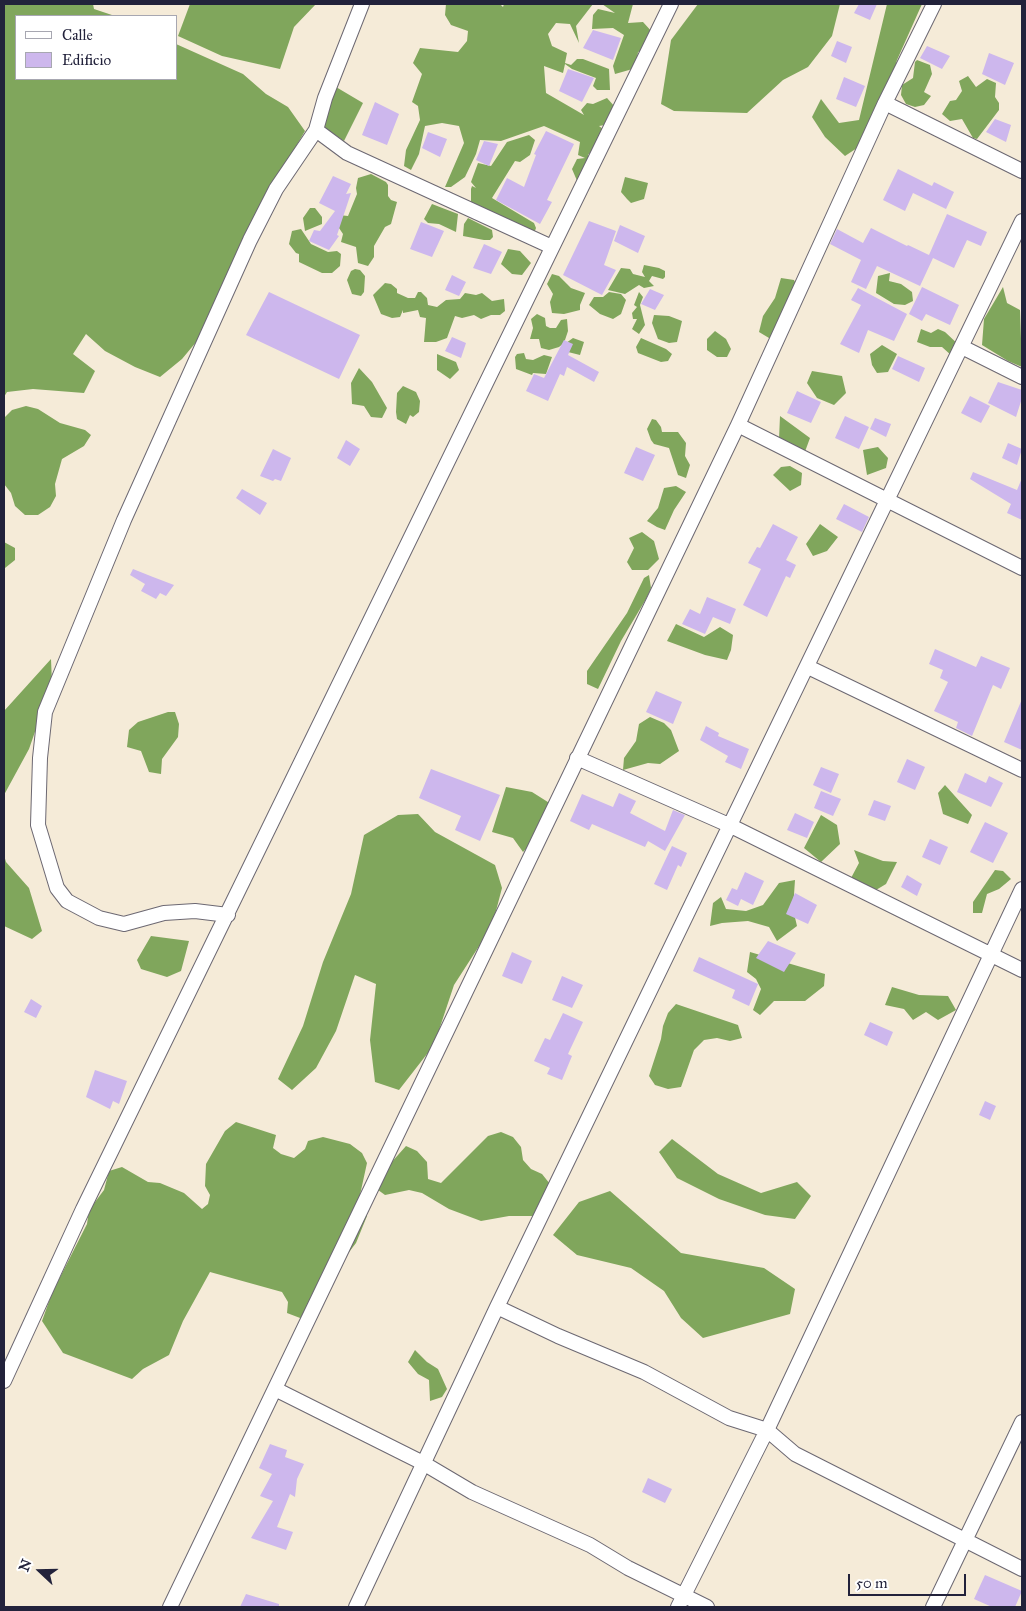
<!DOCTYPE html>
<html>
<head>
<meta charset="utf-8">
<style>
	body { margin:0 }
	#map { position:relative; width:1026px; height:1611px; overflow:hidden; background:#f5ebd8; font-family:"IM FELL Great Primer",serif }
	canvas { display:block }
	.frame { position:absolute; inset:0; border:5px solid #22223b; pointer-events:none }
	.legend { position:absolute; left:15px; top:15px; width:162px; height:65px; box-sizing:border-box; background:#fff; border:1px solid #a7a7b1; margin:0; padding:6px 9px; list-style:none; font-size:15px; color:#22223b }
	.legend li { display:flex; align-items:center; gap:10px; height:25px }
	.legend b { width:25px; border:1px solid #a7a7b1 }
	.north { position:absolute; left:15px; top:1546px; width:50px; height:50px; -webkit-text-stroke:4px #fff; paint-order:stroke; rotate:291deg; font-size:14px; font-weight:700; line-height:20px; text-align:center; color:#22223b }
	.north::after { content:''; display:block; margin:auto; width:18px; height:22px; background:#22223b; clip-path:polygon(50% 0,100% 100%,50% 72%,0 100%) }
	.scale { position:absolute; left:848px; top:1574px; width:118px; height:22px; box-sizing:border-box; border:2px solid #22223b; border-top:0; padding-left:6px; font-size:15px; line-height:18px; white-space:nowrap; color:#22223b; -webkit-text-stroke:4px #fff; paint-order:stroke }
</style>
</head>
<body>
<div id="map">
<canvas width="1026" height="1611"></canvas>
<div class="frame"></div>
<ul class="legend">
<li><b style="height:6px;background:#fff"></b>Calle</li>
<li><b style="height:14px;background:#cdb7ed"></b>Edificio</li>
</ul>
<div class="north">N</div>
<div class="scale">50 m</div>
</div>
<script>
const c = document.querySelector('canvas').getContext('2d');
c.lineJoin = 'round';
function fillPath(path, color) { c.fillStyle = color; c.fill(path, 'evenodd'); }
const toPath = rows => new Path2D(rows.map(r => 'M' + r).join(''));
function strokePath(path, color, width, dash) { c.strokeStyle = color; c.lineWidth = width; c.lineCap = dash ? 'butt' : 'round'; c.setLineDash(dash || []); c.stroke(path); }
fillPath(toPath([
	[4,4,93,4,94,9,115,16,16,16,16,79,176,79,176,44,243,74,266,94,288,107,305,131,281,172,197,341,182,359,160,377,135,367,105,351,86,334,73,354,95,371,84,393,33,389,7,392,4,397],
	[190,4,316,4,294,27,280,69,222,56,178,36],
	[446,4,500,4,503,7,504,4,593,4,576,26,579,43,570,24,556,23,548,34,552,46,567,53,565,63,571,65,577,59,583,59,609,69,610,90,597,90,593,86,596,78,572,69,565,64,563,73,544,66,546,93,584,115,581,110,587,103,593,104,607,98,615,107,611,124,599,126,611,135,602,152,592,150,588,155,588,159,596,169,592,184,585,187,578,183,572,169,577,159,585,158,578,155,580,142,544,126,501,141,480,140,476,154,465,177,451,187,445,187,464,143,459,126,442,123,425,126,419,154,411,170,404,166,406,150,420,120,418,106,412,102,422,74,413,63,420,48,458,52,467,41,468,31,451,25,445,15],
	[602,4,633,4,628,23,643,22,653,33,648,49,638,52,636,68,615,74,613,66,624,35,613,28,592,29,593,15,598,9,615,13],
	[698,4,840,4,832,36,808,67,783,80,747,113,674,111,661,104,671,40],
	[887,4,922,4,897,60,885,103,860,146,845,156,825,137,812,117,821,99,839,123,859,120],
	[917,60,930,65,932,74,924,92,931,96,924,105,915,107,906,104,901,95,902,85,913,78,915,62],
	[968,76,976,87,987,79,996,83,995,97,999,103,999,110,977,139,973,138,962,119,950,121,942,114,950,101,956,100,962,91,959,81],
	[325,86,336,87,363,103,344,141,322,126,319,99,317,98],
	[529,135,535,140,530,155,520,162,515,161,492,198,534,223,536,228,531,241,521,240,518,234,489,214,488,209,482,210,471,203,471,189,472,186,476,188,471,182,478,163,491,166,507,142],
	[371,174,386,182,388,185,388,196,391,200,397,202,391,224,385,227,374,246,374,257,368,266,358,263,356,247,341,242,343,234,337,225,339,215,348,216,357,194,356,188,358,178],
	[625,177,648,183,644,199,631,203,627,199,621,192],
	[432,204,458,214,456,232,439,224,428,223,424,219],
	[310,208,315,208,322,217,322,224,305,231,303,218],
	[468,218,492,230,493,237,490,240,484,240,463,236,464,224],
	[301,229,311,244,328,252,337,251,341,254,340,266,332,273,322,273,299,262,299,254,296,253,289,244,292,231],
	[508,249,520,251,531,263,522,275,512,274,501,264],
	[644,265,659,268,665,271,665,277,663,279,652,276,649,281,654,286,644,288,639,285,625,294,608,290,621,268,630,269,633,274,645,277,642,272],
	[355,269,360,270,365,276,364,292,361,296,352,294,347,280,351,271],
	[890,273,889,281,901,284,912,292,913,301,905,305,894,304,876,293,878,276],
	[552,274,559,276,571,288,585,293,580,305,580,310,564,314,552,313,550,302,553,294,547,284],
	[781,278,794,280,798,288,783,330,769,338,759,332,763,316,775,298],
	[385,283,391,284,397,289,397,293,408,298,415,298,418,292,421,292,427,298,428,305,437,307,446,300,460,299,465,293,476,295,482,293,492,301,504,299,505,311,500,315,491,315,481,319,474,315,462,318,455,316,447,338,436,342,424,342,426,318,420,317,418,310,403,313,403,310,400,317,392,318,381,314,373,295],
	[1003,287,1007,303,1020,310,1022,367,1008,361,982,345,984,319],
	[609,292,621,294,626,300,621,314,613,319,600,314,589,305,594,297,603,297],
	[639,292,643,297,640,305,645,325,639,334,632,329,637,319,633,319,632,313,637,307,634,305],
	[537,314,545,318,546,326,550,328,556,328,561,320,567,319,568,331,564,343,559,347,549,350,541,348,539,339,530,339,533,328,531,319],
	[654,315,669,316,682,321,677,342,669,343,658,339,652,323],
	[921,329,931,333,938,329,945,332,961,347,952,356,942,347,930,347,917,342],
	[715,331,726,339,731,349,727,357,717,357,707,350,707,339],
	[573,338,584,342,580,355,568,352,566,343],
	[641,338,666,349,672,354,668,361,661,362,638,353,636,347],
	[882,345,897,354,888,372,877,373,872,365,870,354],
	[524,353,526,359,533,360,544,355,552,357,546,374,533,373,532,375,516,369,515,357,517,354],
	[437,354,456,362,459,370,450,379,437,370],
	[359,368,372,382,387,408,382,418,371,417,364,406,352,404,351,383],
	[812,371,842,376,846,393,834,405,817,398,807,383],
	[403,386,416,392,420,401,419,412,413,417,410,415,406,424,397,419,396,412,397,393],
	[26,406,38,409,60,423,85,430,91,435,84,446,62,459,55,484,56,496,50,507,38,515,25,515,15,506,11,493,4,484,4,418,12,410],
	[780,416,810,438,803,457,779,439],
	[652,419,656,420,661,427,662,432,678,432,686,443,685,456,690,465,686,478,678,475,669,448,654,444,651,440,647,429],
	[878,447,888,458,886,468,867,475,863,450],
	[790,466,802,473,801,485,790,491,773,475,781,467],
	[676,486,686,492,674,510,665,530,657,527,647,521,658,508,664,488],
	[820,524,838,537,827,551,813,556,806,544],
	[642,532,654,541,659,559,648,570,632,570,627,562,634,548,629,538],
	[4,542,15,548,15,560,5,568],
	[649,575,651,588,646,599,621,641,598,689,587,684,587,671,627,613,644,578],
	[676,624,704,637,720,627,733,635,731,650,727,660,705,655,667,641],
	[51,659,52,683,29,749,4,795,4,711],
	[168,712,175,712,179,724,178,737,162,759,161,774,149,772,141,751,127,747,129,730,138,722],
	[650,717,664,723,671,730,679,751,660,764,648,763,623,770,624,758,636,741,639,724],
	[945,785,972,815,968,824,943,814,938,793],
	[506,787,532,792,551,804,542,832,523,852,513,838,492,832],
	[418,814,435,832,495,865,502,888,492,926,454,985,434,1045,399,1090,375,1082,370,1040,376,984,355,975,336,1031,316,1068,292,1090,278,1079,303,1026,323,962,351,894,364,835,398,815],
	[821,815,837,825,840,844,821,862,804,848],
	[854,850,883,861,897,862,886,884,876,890,865,888,851,878,859,863],
	[4,855,6,862,29,888,42,931,32,939,4,926],
	[995,870,1003,871,1011,879,999,889,987,894,982,913,973,913,973,902],
	[795,880,793,909,797,926,777,941,769,927,748,921,722,923,710,926,713,903,721,897,726,909,746,911,763,905,779,883],
	[151,936,189,941,181,971,167,977,141,969,137,960],
	[750,952,825,974,824,986,805,1001,774,1001,760,1015,753,1010,761,989,756,979,747,972],
	[892,987,919,995,948,996,956,1010,938,1020,926,1012,913,1020,904,1009,885,1005],
	[676,1004,738,1025,742,1038,730,1041,717,1038,704,1040,694,1050,681,1087,668,1089,655,1085,649,1076,661,1039,663,1026,668,1013],
	[236,1122,276,1135,273,1148,281,1154,294,1158,305,1149,308,1141,323,1137,350,1144,362,1153,367,1163,358,1204,367,1216,356,1243,343,1260,308,1321,287,1313,288,1302,282,1292,210,1272,183,1321,169,1355,143,1369,132,1379,63,1353,42,1321,52,1293,87,1224,89,1210,104,1190,109,1171,122,1167,148,1182,160,1183,184,1193,202,1209,208,1204,210,1195,205,1186,206,1164,225,1131],
	[501,1132,513,1137,521,1147,523,1160,531,1169,542,1174,550,1184,534,1216,509,1216,481,1221,449,1209,422,1193,409,1190,385,1195,374,1187,369,1175,377,1163,390,1164,406,1146,417,1151,427,1162,428,1179,441,1183,488,1136],
	[672,1139,718,1174,761,1193,797,1182,811,1196,795,1219,765,1215,719,1199,677,1178,659,1152],
	[610,1191,681,1253,764,1268,795,1289,790,1314,703,1338,681,1318,664,1291,631,1268,577,1255,553,1235,579,1202],
	[415,1350,427,1362,438,1369,447,1389,442,1397,430,1401,429,1380,418,1374,408,1362]
]), '#80a65c');
fillPath(toPath([
	[859,4,877,4,870,20,854,13],
	[593,30,621,38,613,60,583,48],
	[837,41,852,47,846,63,831,56],
	[927,46,950,56,942,69,920,58],
	[989,53,1014,63,1005,85,982,74],
	[568,69,594,78,582,102,559,91],
	[844,77,865,86,856,107,836,99],
	[375,102,399,114,387,145,362,135],
	[995,119,1011,125,1006,142,986,132],
	[546,131,574,144,547,200,552,202,540,224,496,200,507,178,524,187,536,155,534,154],
	[428,132,447,139,440,157,422,148],
	[484,141,498,144,489,166,476,160],
	[898,169,932,186,934,182,954,192,946,209,913,193,905,211,883,200],
	[333,176,351,184,346,194,351,193,337,235,339,236,329,250,309,241,314,230,320,231,335,211,319,203],
	[947,214,987,232,981,246,967,240,954,268,933,258,920,286,877,266,866,289,851,282,861,260,830,244,837,229,863,243,871,228,907,246,908,245,929,255],
	[589,221,616,231,604,265,616,270,602,295,563,275],
	[421,222,444,231,432,257,410,249],
	[620,225,645,236,638,253,614,241],
	[484,244,502,252,491,274,473,268],
	[452,275,466,282,459,296,445,290],
	[922,287,959,305,950,325,926,314,922,321,909,314],
	[858,288,907,314,894,341,868,330,859,353,840,344,861,305,851,300],
	[650,289,664,295,655,310,641,304],
	[269,292,360,335,339,379,246,335],
	[452,337,466,343,461,358,445,351],
	[564,340,573,344,568,355,599,372,594,382,567,367,564,376,560,374,548,401,526,391,534,374,544,378],
	[898,356,925,368,919,382,892,369],
	[998,382,1022,390,1022,398,1016,417,988,403],
	[797,391,821,402,811,423,787,413],
	[970,396,990,406,981,423,961,413],
	[845,416,869,427,859,449,835,438],
	[875,418,891,424,886,437,870,429],
	[346,440,360,449,350,466,337,458],
	[1008,443,1022,449,1017,465,1002,458],
	[636,447,655,455,643,481,624,473],
	[273,449,291,458,281,481,275,479,273,481,260,476],
	[973,472,1017,490,1022,478,1022,520,1007,513,1011,504,970,479],
	[242,489,267,503,260,515,236,498],
	[844,504,869,517,862,532,836,519],
	[773,524,798,537,786,560,796,565,790,578,786,576,767,617,743,605,761,569,748,563,757,547,760,548],
	[133,569,153,577,174,585,166,596,160,593,156,599,141,591,145,584,130,575],
	[707,597,736,609,730,624,713,617,705,634,682,624,690,609,700,614],
	[935,649,976,667,981,656,1010,668,1001,689,993,685,972,736,956,728,958,722,934,711,948,682,940,678,943,670,929,664],
	[656,691,682,702,673,724,646,712],
	[1022,699,1022,750,1004,742],
	[706,726,719,733,718,736,749,749,741,769,725,762,728,756,700,740],
	[907,759,925,767,915,790,897,782],
	[821,767,839,774,831,793,813,785],
	[431,769,500,795,480,841,455,830,461,816,419,798],
	[965,773,986,783,989,776,1003,783,991,807,957,792],
	[821,791,841,799,833,816,814,808],
	[619,793,636,801,630,813,665,831,673,810,685,815,665,851,648,841,645,847,592,824,589,830,570,821,582,794,613,807],
	[874,800,891,806,885,821,868,815],
	[795,813,814,822,807,838,787,830],
	[985,822,1008,833,993,863,970,852],
	[930,839,948,847,940,865,922,857],
	[672,846,687,853,681,867,678,865,667,890,654,884],
	[745,872,764,881,753,905,741,899,738,906,726,900,732,888,737,890],
	[907,875,922,884,917,896,901,887],
	[795,893,817,905,808,924,786,914],
	[768,941,796,953,784,972,756,958],
	[512,952,532,961,522,984,502,976],
	[699,957,758,984,749,1006,732,998,735,990,693,971],
	[562,976,583,985,572,1008,552,1000],
	[31,999,42,1006,36,1018,24,1012],
	[563,1013,583,1022,568,1054,572,1056,562,1080,547,1074,550,1068,534,1061,545,1038,550,1040],
	[870,1022,893,1032,887,1046,864,1035],
	[95,1070,127,1081,119,1104,113,1101,110,1109,86,1097],
	[985,1101,996,1106,990,1120,979,1115],
	[270,1444,287,1450,285,1457,304,1464,297,1479,295,1497,290,1494,277,1527,293,1532,286,1550,251,1538,273,1501,260,1496,272,1474,259,1468],
	[648,1478,672,1489,665,1503,642,1492],
	[985,1575,1022,1591,1015,1607,992,1607,974,1599],
	[246,1594,279,1604,279,1607,240,1607]
]), '#cdb7ed');
const street = toPath([
	[362,4,325,98,316,130,347,153,552,247],
	[885,103,1022,171],
	[962,347,1022,377],
	[738,425,1022,568],
	[808,667,1022,770],
	[577,758,731,826,1022,970],
	[228,915,195,911,164,913,124,924,99,918,67,901,57,888,38,825,40,758,45,712,124,520,250,240,276,189,316,130],
	[497,1307,558,1336,644,1372,729,1418,767,1430,795,1454,1022,1569],
	[4,1381,83,1209,671,4],
	[275,1389,423,1463,472,1492,590,1545,628,1568,707,1607],
	[170,1607,738,425,885,103,934,4],
	[356,1607,497,1307,1022,221],
	[678,1607,767,1430,1022,889],
	[933,1607,1022,1422]
]);
strokePath(street, '#6c6872', 16);
strokePath(street, '#fff', 14);
</script>
</body>
</html>
